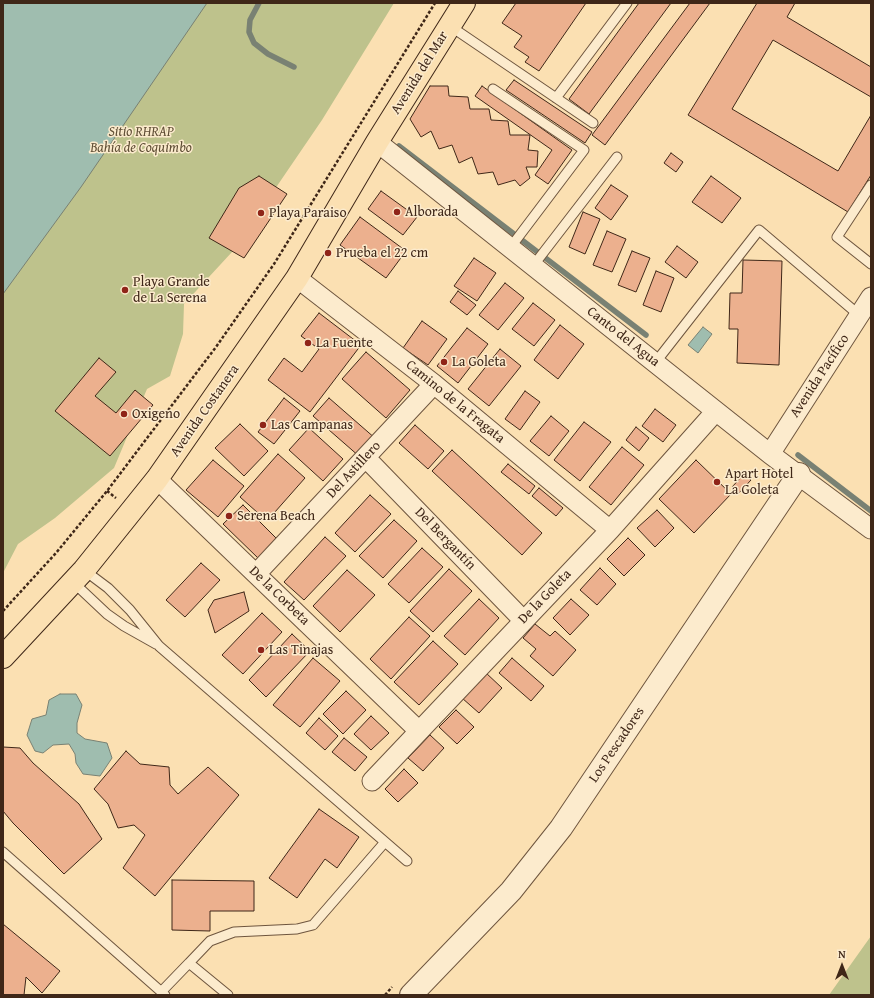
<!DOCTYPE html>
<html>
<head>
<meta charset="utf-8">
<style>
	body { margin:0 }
	#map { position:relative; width:874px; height:998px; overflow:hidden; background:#fbe0b2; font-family:"Gentium Book Plus",serif }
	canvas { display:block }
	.frame { position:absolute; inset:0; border:4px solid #3f2718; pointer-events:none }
	.north { position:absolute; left:822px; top:946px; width:40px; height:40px; -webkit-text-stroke:3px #fcebcd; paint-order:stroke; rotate:0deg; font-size:11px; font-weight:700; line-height:16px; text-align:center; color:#3f2718 }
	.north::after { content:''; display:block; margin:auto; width:14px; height:18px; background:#3f2718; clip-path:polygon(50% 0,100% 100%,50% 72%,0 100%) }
</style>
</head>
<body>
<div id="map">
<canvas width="874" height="998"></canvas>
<div class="frame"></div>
<div class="north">N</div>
</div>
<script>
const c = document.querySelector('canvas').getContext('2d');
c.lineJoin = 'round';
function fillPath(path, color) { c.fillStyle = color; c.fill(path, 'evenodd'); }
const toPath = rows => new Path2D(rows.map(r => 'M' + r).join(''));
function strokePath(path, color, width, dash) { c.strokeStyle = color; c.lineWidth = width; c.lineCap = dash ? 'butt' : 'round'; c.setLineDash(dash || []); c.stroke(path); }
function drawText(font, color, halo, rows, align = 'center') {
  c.font = font + ' "Gentium Book Plus",serif'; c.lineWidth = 3; c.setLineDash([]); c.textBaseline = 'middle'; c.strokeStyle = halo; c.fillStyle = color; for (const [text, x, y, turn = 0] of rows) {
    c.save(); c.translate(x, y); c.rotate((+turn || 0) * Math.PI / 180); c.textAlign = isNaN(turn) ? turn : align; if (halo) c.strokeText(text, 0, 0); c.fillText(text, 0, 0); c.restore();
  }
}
fillPath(toPath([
	[46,3,394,3,322,120,232,252,184,304,183,334,170,376,147,389,114,468,55,518,18,544,3,573,3,60],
	[871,936,871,995,829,995]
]), '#bec28c');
const water = toPath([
	[3,3,207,3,81,187,3,294,3,3],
	[703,327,712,334,698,353,688,345,703,327],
	[60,694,76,694,82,705,77,723,77,733,85,739,107,743,112,758,100,776,83,774,76,763,75,754,69,744,53,745,43,753,35,751,27,735,32,719,46,715,49,700,60,694]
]);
fillPath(water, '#9fbdaf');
strokePath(water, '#798173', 1);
strokePath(toPath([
	[259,3,250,20,249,32,254,43,268,54,294,67],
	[399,146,646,335],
	[798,455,871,511]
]), '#798173', 5.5);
const building = toPath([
	[516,3,586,3,539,71,525,62,529,57,514,47,522,36,502,23,516,3],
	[639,3,671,3,589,114,569,99,639,3],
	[690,3,710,3,605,145,592,135,690,3],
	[757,3,795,3,787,17,871,67,871,97,773,40,732,109,838,171,871,115,871,175,848,212,688,115,757,3],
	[514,80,592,132,585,143,506,90,514,80],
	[430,86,448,86,449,96,468,97,470,109,489,109,491,120,508,121,510,135,530,135,528,150,538,151,537,167,526,167,530,178,520,186,515,180,498,185,493,172,478,174,472,157,459,163,452,145,439,149,431,131,421,137,410,119,430,86],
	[482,86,572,150,548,184,535,175,552,150,475,96,482,86],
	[671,153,683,162,676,172,664,163,671,153],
	[259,176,287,194,244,258,209,238,239,188,259,176],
	[711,176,741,198,722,223,692,202,711,176],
	[611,185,628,196,611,220,595,208,611,185],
	[381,191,417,217,403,235,368,209,381,191],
	[583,212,600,219,585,254,569,247,583,212],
	[360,217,406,251,386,278,340,245,360,217],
	[607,231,626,239,612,272,593,265,607,231],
	[677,246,698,262,686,278,665,262,677,246],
	[632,251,650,258,636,292,618,285,632,251],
	[474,258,496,273,477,301,454,286,474,258],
	[743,260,782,261,779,365,737,363,738,329,729,329,730,293,742,293,743,260],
	[656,271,674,278,661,312,643,305,656,271],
	[505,283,524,298,498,330,479,315,505,283],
	[458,291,476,305,467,315,450,302,458,291],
	[533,303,555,320,534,346,512,329,533,303],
	[319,313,361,345,310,412,268,380,284,358,302,372,319,349,301,336,319,313],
	[422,321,447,339,428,365,403,348,422,321],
	[560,325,584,344,558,379,534,360,560,325],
	[467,328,488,344,458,383,437,366,467,328],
	[500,349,521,366,489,406,468,389,500,349],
	[366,352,410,390,386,418,342,379,366,352],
	[99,358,116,372,95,396,116,413,135,390,153,405,110,456,55,411,99,358],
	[525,391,540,402,520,430,505,419,525,391],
	[284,398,300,411,274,444,258,432,284,398],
	[329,398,376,439,360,457,313,416,329,398],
	[655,409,676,425,663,442,642,426,655,409],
	[551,416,569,431,549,456,530,441,551,416],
	[584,422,611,442,580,481,554,460,584,422],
	[240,424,268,451,244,476,215,448,240,424],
	[415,425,444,451,428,469,399,443,415,425],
	[636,427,649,438,639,451,626,440,636,427],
	[309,428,343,459,323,481,289,450,309,428],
	[622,447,644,465,611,505,589,487,622,447],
	[452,450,542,533,522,555,432,471,452,450],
	[278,454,305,478,267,521,240,497,278,454],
	[213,460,244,486,218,517,186,490,213,460],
	[696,460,731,494,694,533,659,499,696,460],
	[508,464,535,486,529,494,501,472,508,464],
	[744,474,751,480,739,493,732,487,744,474],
	[539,488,563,508,556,516,532,496,539,488],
	[370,495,391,514,355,552,335,533,370,495],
	[243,505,278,540,259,559,223,524,243,505],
	[657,510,674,528,655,547,637,528,657,510],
	[394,520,417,541,383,578,359,556,394,520],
	[325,537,346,556,304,600,284,582,325,537],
	[628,538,645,555,624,576,607,559,628,538],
	[422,548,443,567,409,603,388,584,422,548],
	[201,563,220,580,185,617,166,600,201,563],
	[600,568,616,584,597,605,580,590,600,568],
	[449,569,472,591,433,632,410,611,449,569],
	[347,570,375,595,340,632,313,606,347,570],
	[244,592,249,611,215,633,208,610,214,600,244,592],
	[479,599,499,618,465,655,444,636,479,599],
	[571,599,589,615,570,635,553,618,571,599],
	[262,613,282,632,243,674,222,655,262,613],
	[409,617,430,636,391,679,370,659,409,617],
	[535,624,550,636,555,631,576,650,553,676,530,656,536,649,523,638,535,624],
	[292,634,310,651,266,697,249,680,292,634],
	[433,641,458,664,419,705,394,682,433,641],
	[313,658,340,681,300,727,273,705,313,658],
	[512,658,544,686,531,701,499,673,512,658],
	[485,672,502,688,479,713,462,698,485,672],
	[346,691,366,710,343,734,323,714,346,691],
	[456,710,474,727,457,744,439,727,456,710],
	[371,716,389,733,371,750,354,734,371,716],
	[319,718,338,736,325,750,306,733,319,718],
	[430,735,444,748,423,771,408,758,430,735],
	[344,738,367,757,355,771,332,752,344,738],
	[3,747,20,748,33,763,79,804,102,839,64,874,13,823,3,811,3,747],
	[126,751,140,764,169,767,170,785,178,794,208,767,239,795,155,896,123,868,145,835,134,825,118,828,108,804,94,789,126,751],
	[404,769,418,783,398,802,385,789,404,769],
	[319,809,359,837,337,868,325,859,297,898,269,878,319,809],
	[172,880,254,881,254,911,210,911,210,931,172,930,172,880],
	[3,924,60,971,42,993,26,977,24,995,3,995,3,924]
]);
fillPath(building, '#ecb08e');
strokePath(building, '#3f2718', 1);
const service = toPath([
	[450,26,593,123],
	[493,89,584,150,510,248],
	[556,98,627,3],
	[871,185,837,237,871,264],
	[533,266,617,157],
	[655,363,759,230,859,315],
	[84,570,108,588,130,610,159,646,407,861],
	[73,582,107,614,124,626,156,644],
	[3,852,165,995],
	[189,963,210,941,234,932,297,929,313,925,385,842],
	[161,992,189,963,228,995]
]);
const minor = toPath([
	[377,142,770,454,871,529],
	[297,278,434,384,610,530],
	[770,454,871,297],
	[366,458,523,620],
	[157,479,418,730],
	[256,574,434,384],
	[372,781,610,530,716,411]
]);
const tertiary = toPath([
	[411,995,511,891,561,828,799,474]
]);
const primary = toPath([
	[3,657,84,570,157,479,297,278,377,142,464,3]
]);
strokePath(service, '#6e553e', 11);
strokePath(minor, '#6e553e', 21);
strokePath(tertiary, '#6e553e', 24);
strokePath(primary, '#3f2718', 24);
strokePath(toPath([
	[107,491,116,498],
	[3,611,56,553,107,491,216,347,274,264,435,3],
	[385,995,392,987]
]), '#3f2718', 2.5, [3, 2]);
strokePath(service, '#fcebcd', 9);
strokePath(minor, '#fcebcd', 19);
strokePath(tertiary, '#fcebcd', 22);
strokePath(primary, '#fbe0b2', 22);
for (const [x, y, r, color] of [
	[397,212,4,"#8f2418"],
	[261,213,4,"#8f2418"],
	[328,253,4,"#8f2418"],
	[125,290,4,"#8f2418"],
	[308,343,4,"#8f2418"],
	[444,362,4,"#8f2418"],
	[124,414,4,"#8f2418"],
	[263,425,4,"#8f2418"],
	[717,482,4,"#8f2418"],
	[229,516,4,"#8f2418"],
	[261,650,4,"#8f2418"]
]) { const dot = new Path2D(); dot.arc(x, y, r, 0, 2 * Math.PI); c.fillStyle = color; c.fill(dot); strokePath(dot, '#fcebcd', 1.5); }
drawText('14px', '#3f2718', '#fcebcd', [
	["Avenida del Mar",420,73,-58],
	["Canto del Agua",623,337,38],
	["Avenida Pacífico",820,376,-57],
	["Camino de la Fragata",455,402,39],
	["Avenida Costanera",205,411,-55],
	["Del Astillero",354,470,-47],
	["Del Bergantín",445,539,46],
	["De la Corbeta",279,596,44],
	["De la Goleta",545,597,-46],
	["Los Pescadores",617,745,-56]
]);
drawText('italic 14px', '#5f4e35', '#fcebcd', [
	["Sitio RHRAP",141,132],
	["Bahía de Coquimbo",141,148]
]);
drawText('14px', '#3f2718', '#fcebcd', [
	["Alborada",405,212],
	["Playa Paraiso",269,213],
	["Prueba el 22 cm",336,253],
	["Playa Grande",133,282],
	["de La Serena",133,298],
	["La Fuente",316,343],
	["La Goleta",452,362],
	["Oxigeno",132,414],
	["Las Campanas",271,425],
	["Apart Hotel",725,474],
	["La Goleta",725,490],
	["Serena Beach",237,516],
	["Las Tinajas",269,650]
], 'left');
</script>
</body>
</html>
